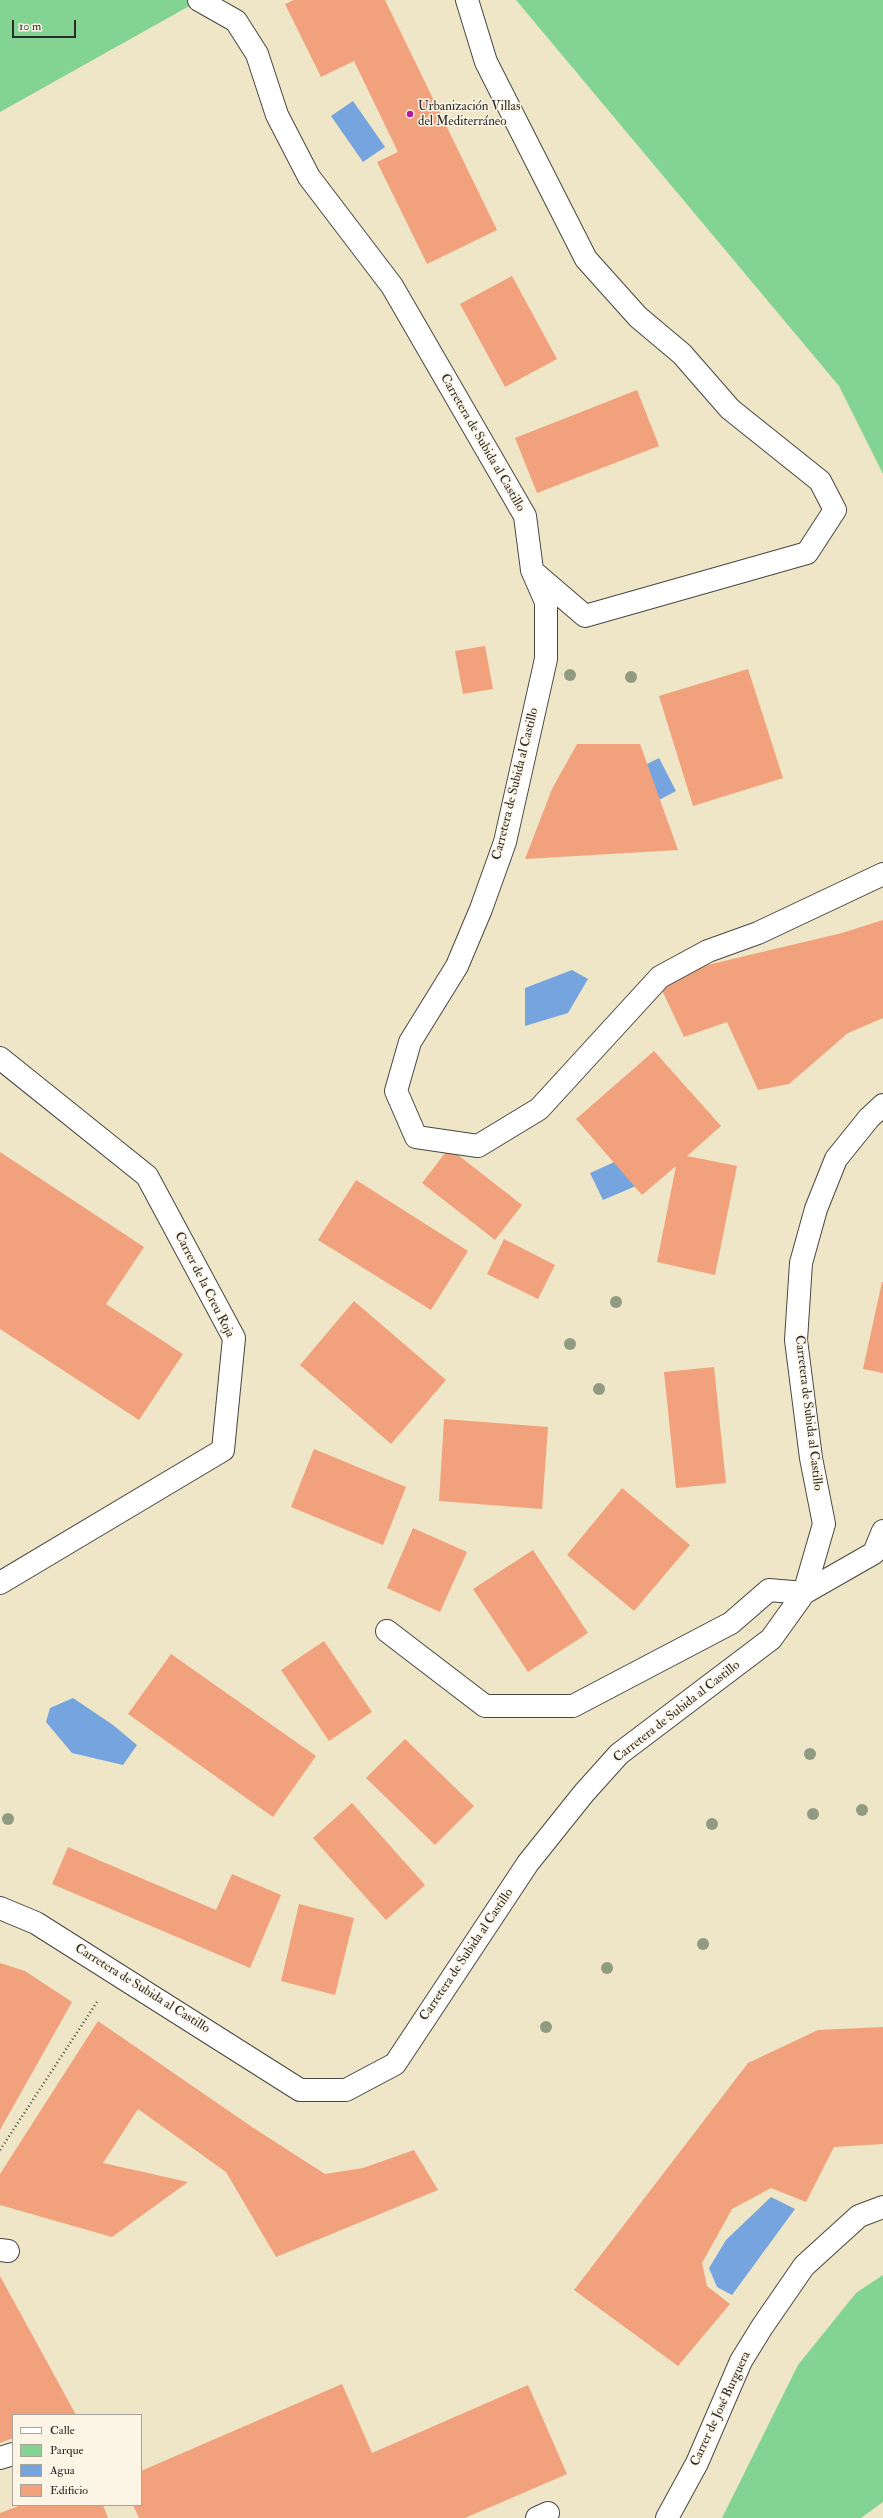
<!DOCTYPE html>
<html>
<head>
<meta charset="utf-8">
<style>
	body { margin:0 }
	#map { position:relative; width:883px; height:2518px; overflow:hidden; background:#eee6c6; font-family:"IM FELL Double Pica",serif }
	canvas { display:block }
	.legend { position:absolute; left:12px; top:2414px; width:130px; height:92px; box-sizing:border-box; background:#fcf5e5; border:1px solid #a8a49b; margin:0; padding:5px 7px; list-style:none; font-size:12px; color:#2b2b2b }
	.legend li { display:flex; align-items:center; gap:8px; height:20px }
	.legend b { width:20px; border:1px solid #a8a49b }
	.scale { position:absolute; left:12px; top:20px; width:64px; height:18px; box-sizing:border-box; border:2px solid #2b2b2b; border-top:0; padding-left:5px; font-size:12px; line-height:14px; white-space:nowrap; color:#2b2b2b; -webkit-text-stroke:3px #fcf5e5; paint-order:stroke }
</style>
</head>
<body>
<div id="map">
<canvas width="883" height="2518"></canvas>
<ul class="legend">
<li><b style="height:5px;background:#fff"></b>Calle</li>
<li><b style="height:11px;background:#83d393"></b>Parque</li>
<li><b style="height:11px;background:#75a4de"></b>Agua</li>
<li><b style="height:11px;background:#f2a17d"></b>Edificio</li>
</ul>
<div class="scale">10 m</div>
</div>
<script>
const c = document.querySelector('canvas').getContext('2d');
c.lineJoin = 'round';
function fillPath(path, color) { c.fillStyle = color; c.fill(path, 'evenodd'); }
const toPath = rows => new Path2D(rows.map(r => 'M' + r).join(''));
function strokePath(path, color, width, dash) { c.strokeStyle = color; c.lineWidth = width; c.lineCap = dash ? 'butt' : 'round'; c.setLineDash(dash || []); c.stroke(path); }
function drawText(font, color, halo, rows, align = 'center') {
  c.font = font + ' "IM FELL Double Pica",serif'; c.lineWidth = 3; c.setLineDash([]); c.textBaseline = 'middle'; c.strokeStyle = halo; c.fillStyle = color; for (const [text, x, y, turn = 0] of rows) {
    c.save(); c.translate(x, y); c.rotate((+turn || 0) * Math.PI / 180); c.textAlign = isNaN(turn) ? turn : align; if (halo) c.strokeText(text, 0, 0); c.fillText(text, 0, 0); c.restore();
  }
}
fillPath(toPath([
	[0,0,200,0,0,112],
	[516,0,883,0,883,474,839,386],
	[883,2275,883,2502,861,2518,722,2518,798,2365,856,2293]
]), '#83d393');
fillPath(toPath([
	[353,101,385,147,363,162,331,116],
	[659,758,676,791,642,809,625,775],
	[572,970,588,979,568,1013,525,1026,525,988],
	[630,1155,643,1183,603,1200,590,1173],
	[73,1698,113,1725,137,1745,123,1765,72,1753,46,1722,50,1708],
	[771,2197,795,2209,732,2295,717,2287,709,2268,726,2240]
]), '#75a4de');
fillPath(toPath([
	[294,0,385,0,497,230,427,264,377,162,398,152,354,61,321,77,285,4],
	[512,276,557,359,505,387,460,304],
	[637,390,659,446,537,493,515,438],
	[485,646,493,689,463,694,455,651],
	[748,669,783,778,693,806,659,696],
	[577,744,640,744,678,850,525,859,552,789],
	[883,920,883,1018,848,1033,789,1084,758,1090,727,1022,684,1037,660,986,703,966,842,933],
	[654,1051,721,1126,687,1156,737,1166,715,1275,657,1262,676,1166,642,1195,576,1119],
	[449,1148,522,1205,495,1240,422,1183],
	[0,1152,144,1247,106,1304,183,1354,139,1420,0,1329],
	[356,1180,468,1251,431,1310,318,1240],
	[504,1239,555,1265,538,1299,487,1274],
	[882,1282,883,1282,883,1373,863,1369],
	[354,1301,446,1380,391,1444,300,1365],
	[714,1367,726,1483,676,1488,664,1372],
	[444,1419,548,1427,542,1509,439,1501],
	[314,1449,406,1487,383,1545,291,1507],
	[622,1488,690,1545,634,1611,567,1555],
	[413,1528,467,1552,440,1612,387,1588],
	[533,1550,588,1633,528,1672,473,1589],
	[324,1641,372,1712,329,1741,281,1670],
	[171,1654,316,1756,273,1817,128,1714],
	[405,1739,474,1806,435,1845,366,1778],
	[352,1803,425,1885,386,1920,313,1838],
	[68,1847,216,1910,232,1874,281,1895,250,1968,52,1884],
	[299,1904,354,1918,335,1995,281,1981],
	[0,1963,25,1971,72,2002,0,2130],
	[98,2021,252,2127,325,2174,363,2168,414,2150,438,2190,276,2257,226,2172,138,2109,103,2163,188,2182,112,2237,0,2205,0,2174],
	[883,2027,883,2144,834,2147,806,2202,771,2188,732,2209,702,2263,707,2286,730,2304,678,2366,574,2290,748,2063,818,2030],
	[0,2276,76,2415,13,2415,13,2438,0,2443],
	[342,2384,372,2453,528,2385,567,2474,465,2518,139,2518,133,2505,141,2505,141,2471],
	[21,2505,103,2505,108,2518,0,2518,0,2513]
]), '#f2a17d');
const minor = toPath([
	[199,0,236,21,257,54,277,115,309,177,392,286,525,516,532,570,546,602,546,659,505,842,481,909,457,966,410,1042,396,1091,416,1137,478,1146,539,1109,660,977,708,951,758,933,883,874],
	[467,0,486,62,586,259,638,317,682,354,730,409,820,481,835,510,807,553,585,616,536,574],
	[0,1058,147,1176,234,1338,223,1450,0,1583],
	[387,1631,485,1706,573,1706,731,1623,769,1590,804,1593,874,1553,883,1531],
	[0,1908,36,1923,300,2090,346,2090,395,2064,528,1863,584,1793,619,1754,771,1639,804,1593,824,1524,811,1458,796,1340,801,1263,816,1209,836,1159,869,1118,883,1105],
	[0,2250,8,2251],
	[0,2458,13,2454],
	[537,2518,548,2513],
	[667,2518,697,2463,741,2361,762,2327,804,2266,859,2216,883,2207]
]);
strokePath(minor, '#484742', 24);
strokePath(toPath([
	[0,2150,97,2002]
]), '#484742', 2.5, [1, 3]);
strokePath(minor, '#fff', 22);
c.fillStyle = '#919b82';
for (const [x, y] of [
	[570,675],
	[631,677],
	[616,1302],
	[570,1344],
	[599,1389],
	[810,1754],
	[862,1810],
	[813,1814],
	[8,1819],
	[712,1824],
	[703,1944],
	[607,1968],
	[546,2027]
]) { c.beginPath(); c.arc(x, y, 6, 0, 2 * Math.PI); c.fill(); }
for (const [x, y, r, color] of [
	[410,114,4,"#b5179e"]
]) { const dot = new Path2D(); dot.arc(x, y, r, 0, 2 * Math.PI); c.fillStyle = color; c.fill(dot); strokePath(dot, '#fcf5e5', 1.5); }
drawText('13px', '#2b2b2b', '#fcf5e5', [
	["Urbanización Villas",418,107],
	["del Mediterráneo",418,122]
], 'left');
drawText('13px', '#2b2b2b', '#fcf5e5', [
	["Carretera de Subida al Castillo",482,443,60],
	["Carretera de Subida al Castillo",516,784,-76],
	["Carrer de la Creu Roja",204,1285,63],
	["Carretera de Subida al Castillo",808,1413,83],
	["Carretera de Subida al Castillo",677,1712,-38],
	["Carretera de Subida al Castillo",467,1955,-56],
	["Carretera de Subida al Castillo",142,1989,32],
	["Carrer de José Burguera",721,2409,-65]
]);
</script>
</body>
</html>
